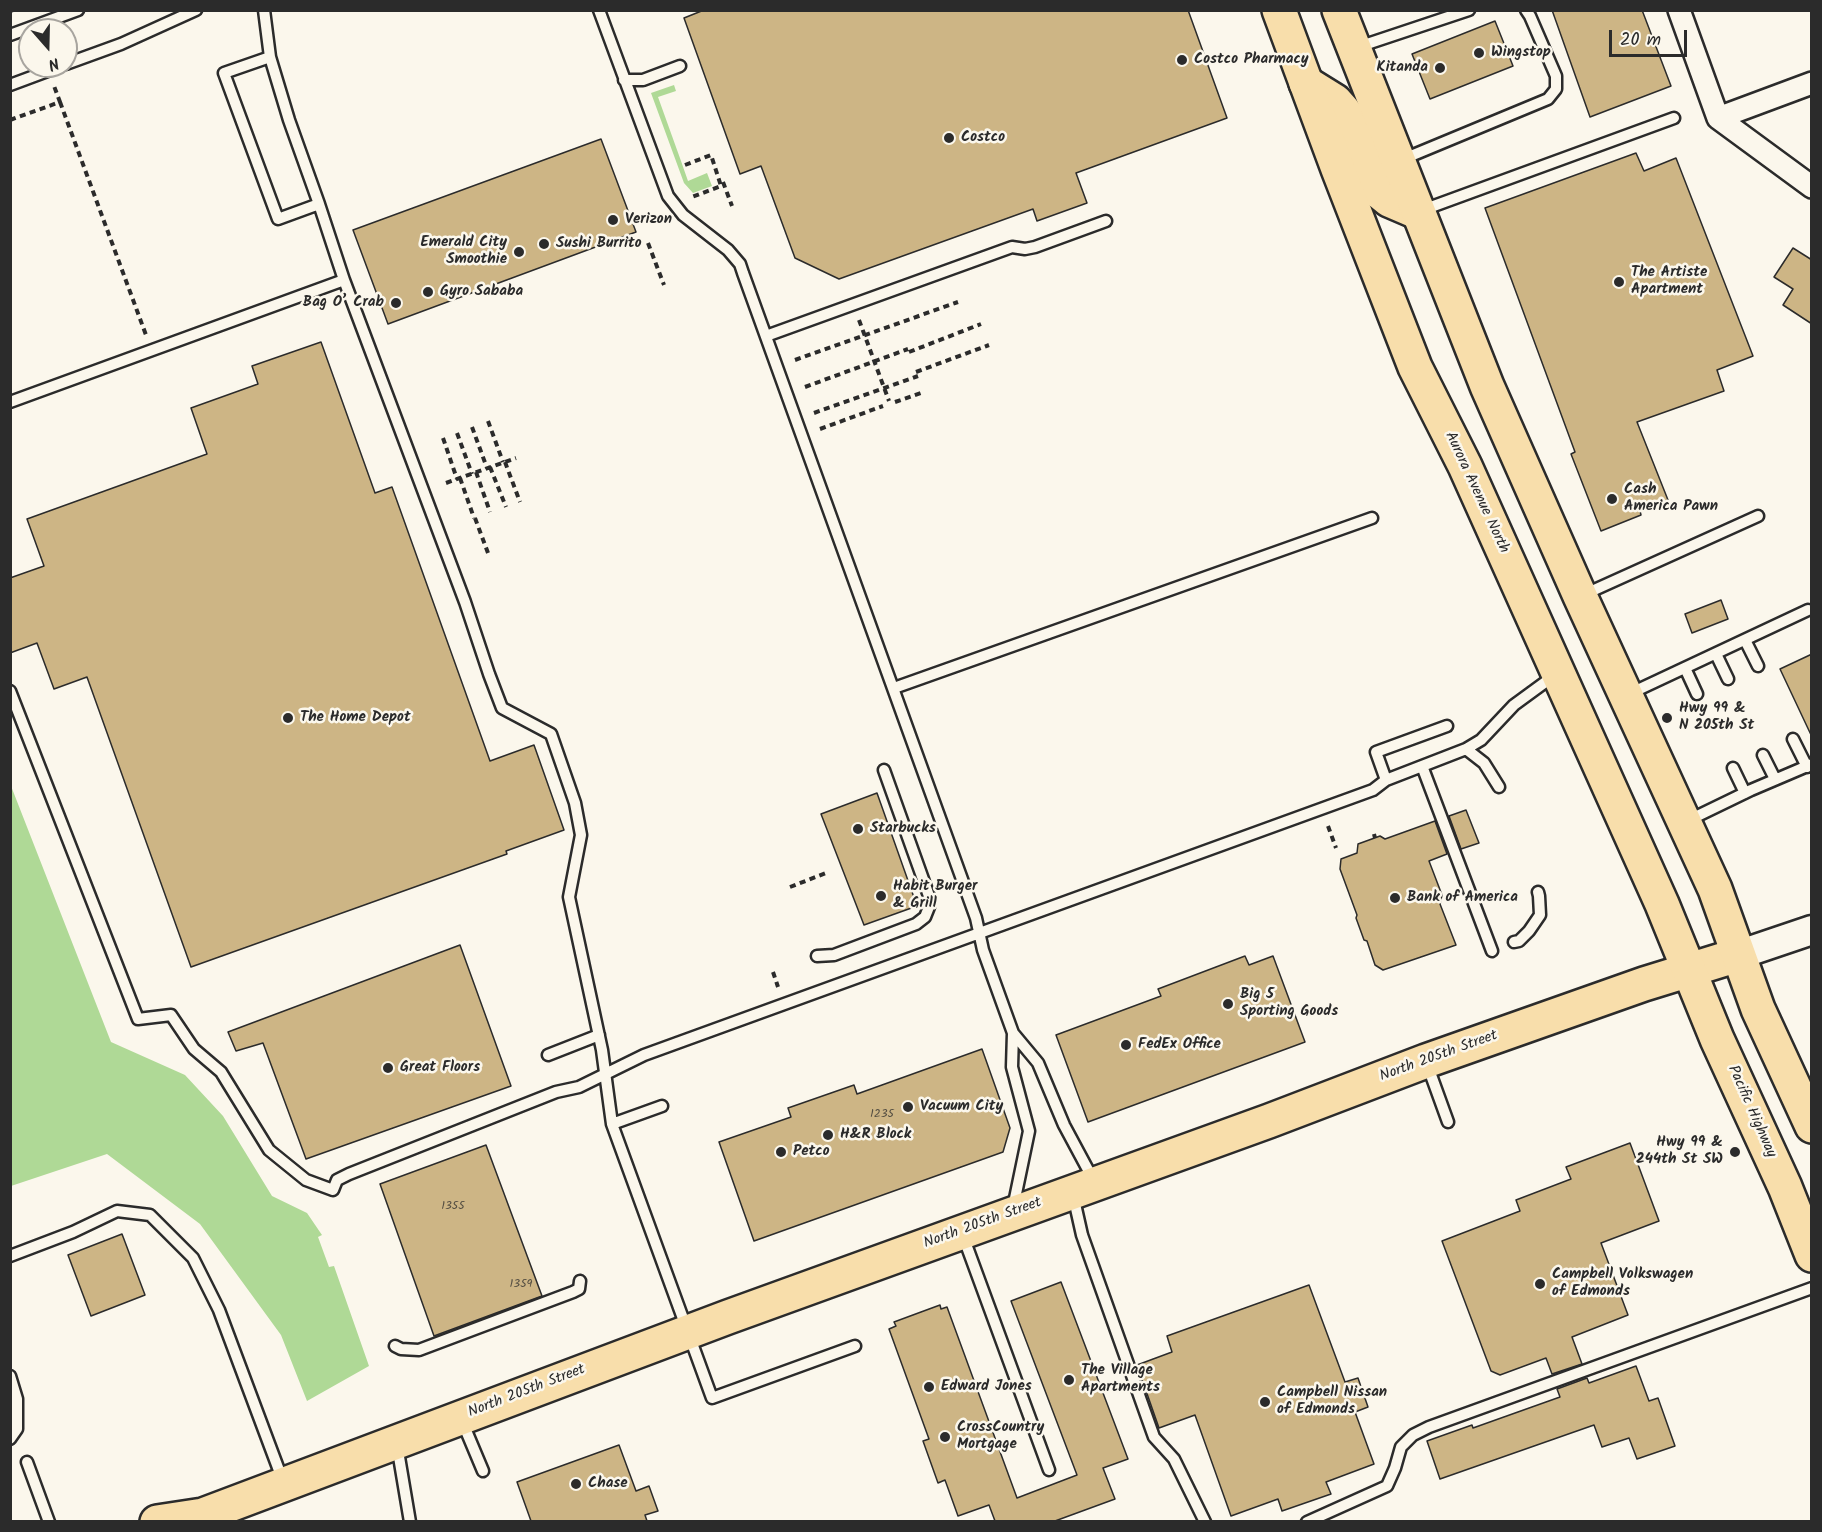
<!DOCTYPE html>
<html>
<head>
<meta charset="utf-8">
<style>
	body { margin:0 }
	#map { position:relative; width:1822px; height:1532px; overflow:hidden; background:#fbf7ec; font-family:Kalam,sans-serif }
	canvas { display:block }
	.frame { position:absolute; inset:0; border:12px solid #2b2b2b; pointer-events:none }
	.north { position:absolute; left:18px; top:18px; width:60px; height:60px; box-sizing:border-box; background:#fbf7ec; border:2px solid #a8a59f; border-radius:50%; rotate:160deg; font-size:16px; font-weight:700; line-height:24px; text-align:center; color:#2b2b2b }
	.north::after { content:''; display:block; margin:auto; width:21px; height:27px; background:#2b2b2b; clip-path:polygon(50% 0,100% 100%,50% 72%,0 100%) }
	.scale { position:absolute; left:1609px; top:30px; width:78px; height:27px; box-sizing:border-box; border:3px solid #2b2b2b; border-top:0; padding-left:8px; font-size:18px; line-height:21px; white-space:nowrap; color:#2b2b2b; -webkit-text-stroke:4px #fbf7ec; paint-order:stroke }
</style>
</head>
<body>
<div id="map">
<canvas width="1822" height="1532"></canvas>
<div class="frame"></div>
<div class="north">N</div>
<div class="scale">20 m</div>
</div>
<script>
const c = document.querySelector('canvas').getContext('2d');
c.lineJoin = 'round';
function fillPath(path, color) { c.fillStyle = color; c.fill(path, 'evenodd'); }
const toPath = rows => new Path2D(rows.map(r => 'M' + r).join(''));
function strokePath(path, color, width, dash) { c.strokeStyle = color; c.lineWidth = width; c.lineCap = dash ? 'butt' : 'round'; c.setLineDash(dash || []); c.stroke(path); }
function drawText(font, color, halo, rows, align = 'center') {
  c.font = font + ' Kalam,sans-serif'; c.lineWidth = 5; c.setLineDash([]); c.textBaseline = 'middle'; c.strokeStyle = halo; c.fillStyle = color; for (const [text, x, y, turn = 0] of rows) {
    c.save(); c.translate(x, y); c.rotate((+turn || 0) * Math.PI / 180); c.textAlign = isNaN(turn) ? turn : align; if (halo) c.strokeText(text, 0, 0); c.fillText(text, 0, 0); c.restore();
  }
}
fillPath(toPath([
	[674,85,676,91,658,97,681,161,688,181,707,173,712,186,693,193,684,183,651,93],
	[11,786,111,1042,185,1075,223,1116,272,1196,307,1213,322,1235,318,1237,329,1267,334,1266,369,1366,307,1401,281,1335,200,1224,107,1154,11,1186]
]), '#afd996');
const building = toPath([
	[704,10,1188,10,1227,118,1076,173,1087,203,1037,221,1033,209,839,279,795,258,761,166,740,174,684,18,704,10],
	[1552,10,1642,10,1671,86,1590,117,1552,10],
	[1495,21,1513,66,1430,99,1412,54,1495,21],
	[601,139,636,232,388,324,353,230,601,139],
	[1636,153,1644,171,1676,158,1753,356,1717,370,1724,391,1637,422,1668,500,1640,511,1641,515,1601,531,1571,454,1575,452,1485,208,1636,153],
	[1793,248,1812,260,1812,324,1783,305,1793,289,1774,277,1793,248],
	[321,342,375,493,392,487,490,761,534,745,564,830,506,851,507,854,191,967,87,677,54,689,37,643,10,653,10,578,44,566,27,519,207,454,191,408,258,384,252,366,321,342],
	[1721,600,1728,619,1692,633,1685,614,1721,600],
	[1812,654,1812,737,1780,669,1812,654],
	[877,793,917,906,864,925,821,814,877,793],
	[1466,810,1479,843,1461,849,1449,816,1466,810],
	[1435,821,1447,854,1429,861,1442,895,1440,904,1456,945,1383,970,1375,965,1367,941,1364,940,1356,918,1357,915,1340,869,1341,859,1357,853,1358,844,1380,836,1385,839,1435,821],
	[460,945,511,1086,306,1159,263,1043,236,1051,228,1032,460,945],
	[1245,956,1249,965,1273,956,1305,1042,1088,1122,1056,1035,1161,996,1158,989,1245,956],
	[982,1049,1010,1128,1003,1152,754,1241,719,1142,791,1117,788,1108,854,1085,857,1094,982,1049],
	[1630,1143,1659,1221,1601,1243,1628,1315,1572,1337,1582,1364,1552,1374,1546,1358,1500,1375,1491,1371,1442,1241,1520,1211,1516,1200,1571,1179,1566,1167,1630,1143],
	[486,1145,542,1296,434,1336,380,1184,486,1145],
	[122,1234,145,1295,91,1316,68,1255,122,1234],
	[1061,1282,1128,1459,1103,1468,1115,1499,1055,1521,995,1521,989,1505,958,1516,945,1480,938,1483,923,1441,929,1439,889,1329,896,1326,894,1322,921,1312,940,1305,941,1309,947,1307,1017,1498,1077,1475,1011,1301,1061,1282],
	[1309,1285,1345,1382,1358,1378,1368,1407,1355,1412,1374,1464,1326,1482,1331,1494,1282,1511,1278,1499,1231,1516,1195,1415,1159,1428,1137,1365,1172,1352,1167,1336,1309,1285],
	[1636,1366,1649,1401,1658,1398,1675,1446,1637,1459,1629,1438,1602,1447,1594,1425,1440,1479,1427,1441,1472,1425,1473,1428,1560,1397,1557,1389,1587,1378,1589,1383,1636,1366],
	[619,1445,636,1491,649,1486,658,1511,645,1515,647,1521,531,1521,517,1482,619,1445]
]);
fillPath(building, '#cdb585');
strokePath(building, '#2b2b2b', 1.5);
const lane = toPath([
	[264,10,270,57,289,120,319,204,344,280,465,602,489,674,502,708,551,734,575,803,581,835,569,897,602,1050,612,1124,712,1398,855,1346],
	[599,10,668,196,683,215,728,250,740,264,743,273,976,918,983,950,1013,1033,1038,1063,1064,1125,1094,1181],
	[10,35,78,10],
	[1358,47,1469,10],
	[270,57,224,73,278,219,319,204],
	[66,64,121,44,196,10],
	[624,80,643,80,680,66],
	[10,85,61,66],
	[1401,160,1548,99,1556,89,1556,76,1530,16,1526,10],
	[1420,211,1674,118],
	[766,336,1012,247,1025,249,1035,247,1106,221],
	[10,402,344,280],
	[1583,595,1758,516],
	[1745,640,1758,666],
	[1716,654,1728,679],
	[1685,668,1697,694],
	[894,688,1372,518],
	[10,691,138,1019,171,1015,194,1049,221,1072,269,1150,306,1180,333,1190,337,1180,349,1174,556,1092,579,1087,644,1055,1373,790,1386,780,1466,749,1481,740,1514,705,1555,675],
	[1629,694,1808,610],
	[1793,739,1807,767],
	[1466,749,1484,763,1499,787],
	[1763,755,1775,779],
	[1422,766,1492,951],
	[1733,768,1745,793],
	[1386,780,1376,752,1447,726],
	[1687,821,1751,790,1812,764],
	[1514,942,1519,941,1529,931,1540,915,1539,896,1538,892],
	[817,956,834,955,916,924,925,917,929,907,929,896,884,770],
	[1013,1033,1012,1067,1029,1131,1013,1208],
	[548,1055,599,1035],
	[1427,1064,1448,1122],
	[612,1124,662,1106],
	[1073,1195,1082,1235,1154,1437,1174,1459,1205,1522],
	[963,1236,1049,1470],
	[10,1256,73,1232,117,1211,150,1215,193,1258,219,1310,283,1481],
	[395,1346,401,1349,419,1350,573,1292,579,1289,580,1281],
	[10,1376,17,1399,17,1429,10,1439],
	[462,1421,483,1471],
	[397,1445,410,1522],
	[27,1462,49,1522],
	[1307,1522,1387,1486,1395,1468,1401,1447,1413,1435,1429,1427,1812,1288]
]);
const street = toPath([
	[1679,10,1718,118,1812,187],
	[1718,118,1812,83]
]);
const secondary = toPath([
	[1738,955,1812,930]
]);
const primary = toPath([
	[1306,83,1335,101,1343,110,1350,120,1372,181,1378,191,1389,200,1417,212],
	[157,1522,203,1515,728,1317,1269,1121,1426,1061,1644,984,1738,955]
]);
const highway = toPath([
	[1279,10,1338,169,1415,367,1465,466,1662,904,1717,1039,1785,1187,1812,1255],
	[1339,10,1487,386,1580,596,1715,889,1758,1009,1812,1126]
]);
strokePath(lane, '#2b2b2b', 15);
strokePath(street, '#2b2b2b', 26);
strokePath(secondary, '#2b2b2b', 33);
strokePath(primary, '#2b2b2b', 38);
strokePath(highway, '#2b2b2b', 38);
strokePath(toPath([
	[10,11,13,10],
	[60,102,146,335],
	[10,120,60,102,54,86],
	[685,165,711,155,721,186,692,197],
	[723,182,732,206],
	[648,243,664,285],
	[859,320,889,401],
	[909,352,981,324],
	[795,360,958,302],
	[916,372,989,345],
	[805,387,908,349],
	[895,402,924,392],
	[814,413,918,376],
	[488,421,503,462],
	[472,427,487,468],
	[820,429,883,406],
	[457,433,472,474],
	[443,438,457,479],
	[505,462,520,502],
	[490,467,506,507],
	[476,472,490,512],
	[460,478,474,518],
	[446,483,516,458],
	[475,518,488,553],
	[1328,826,1336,848],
	[1374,834,1375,838],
	[790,887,826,873],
	[773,972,778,987]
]), '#2b2b2b', 4, [6, 4.5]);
strokePath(lane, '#fbf7ec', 10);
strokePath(street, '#fbf7ec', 21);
strokePath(secondary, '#fbf7ec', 28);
strokePath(primary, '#f8deab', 33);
strokePath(highway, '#f8deab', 33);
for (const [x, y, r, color] of [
	[1479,53,6,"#2b2b2b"],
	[1182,60,6,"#2b2b2b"],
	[1440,68,6,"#2b2b2b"],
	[949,138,6,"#2b2b2b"],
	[613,220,6,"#2b2b2b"],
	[544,244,6,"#2b2b2b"],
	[519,252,6,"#2b2b2b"],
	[1619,282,6,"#2b2b2b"],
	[428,292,6,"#2b2b2b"],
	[396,303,6,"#2b2b2b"],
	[1612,499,6,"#2b2b2b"],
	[288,718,6,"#2b2b2b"],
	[1667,718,6,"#2b2b2b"],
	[858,829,6,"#2b2b2b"],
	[881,896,6,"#2b2b2b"],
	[1395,898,6,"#2b2b2b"],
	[1228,1004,6,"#2b2b2b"],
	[1126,1045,6,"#2b2b2b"],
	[388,1068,6,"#2b2b2b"],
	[908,1107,6,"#2b2b2b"],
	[828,1135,6,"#2b2b2b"],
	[781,1152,6,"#2b2b2b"],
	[1735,1152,6,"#2b2b2b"],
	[1540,1284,6,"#2b2b2b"],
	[1069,1380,6,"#2b2b2b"],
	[929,1387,6,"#2b2b2b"],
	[1265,1402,6,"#2b2b2b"],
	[945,1437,6,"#2b2b2b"],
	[576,1484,6,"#2b2b2b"]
]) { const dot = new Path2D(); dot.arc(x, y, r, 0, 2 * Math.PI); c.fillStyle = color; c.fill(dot); strokePath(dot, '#fbf7ec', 2); }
drawText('12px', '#544e42', null, [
	["1235",882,1115],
	["1355",453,1207],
	["1359",521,1285]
]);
drawText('bold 15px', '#2b2b2b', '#fbf7ec', [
	["Wingstop",1491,53],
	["Costco Pharmacy",1194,60],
	["Kitanda",1428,68,"right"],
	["Costco",961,138],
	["Verizon",625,220],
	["Emerald City",507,243,"right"],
	["Smoothie",507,260,"right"],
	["Sushi Burrito",556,244],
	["The Artiste",1631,273],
	["Apartment",1631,290],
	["Gyro Sababa",440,292],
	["Bag O’ Crab",384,303,"right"],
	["Cash",1624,490],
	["America Pawn",1624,507],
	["Hwy 99 &",1679,709],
	["N 205th St",1679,726],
	["The Home Depot",300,718],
	["Starbucks",870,829],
	["Habit Burger",893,887],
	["& Grill",893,904],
	["Bank of America",1407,898],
	["Big 5",1240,995],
	["Sporting Goods",1240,1012],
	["FedEx Office",1138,1045],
	["Great Floors",400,1068],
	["Vacuum City",920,1107],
	["H&R Block",840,1135],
	["Hwy 99 &",1723,1143,"right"],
	["244th St SW",1723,1160,"right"],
	["Petco",793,1152],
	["Campbell Volkswagen",1552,1275],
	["of Edmonds",1552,1292],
	["The Village",1081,1371],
	["Apartments",1081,1388],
	["Edward Jones",941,1387],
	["Campbell Nissan",1277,1393],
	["of Edmonds",1277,1410],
	["CrossCountry",957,1428],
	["Mortgage",957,1445],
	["Chase",588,1484]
], 'left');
drawText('15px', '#2b2b2b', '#fbf7ec', [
	["Aurora Avenue North",1476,493,65],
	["North 205th Street",1439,1057,-20],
	["Pacific Highway",1751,1112,66],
	["North 205th Street",983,1224,-20],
	["North 205th Street",527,1392,-21]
]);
</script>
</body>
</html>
